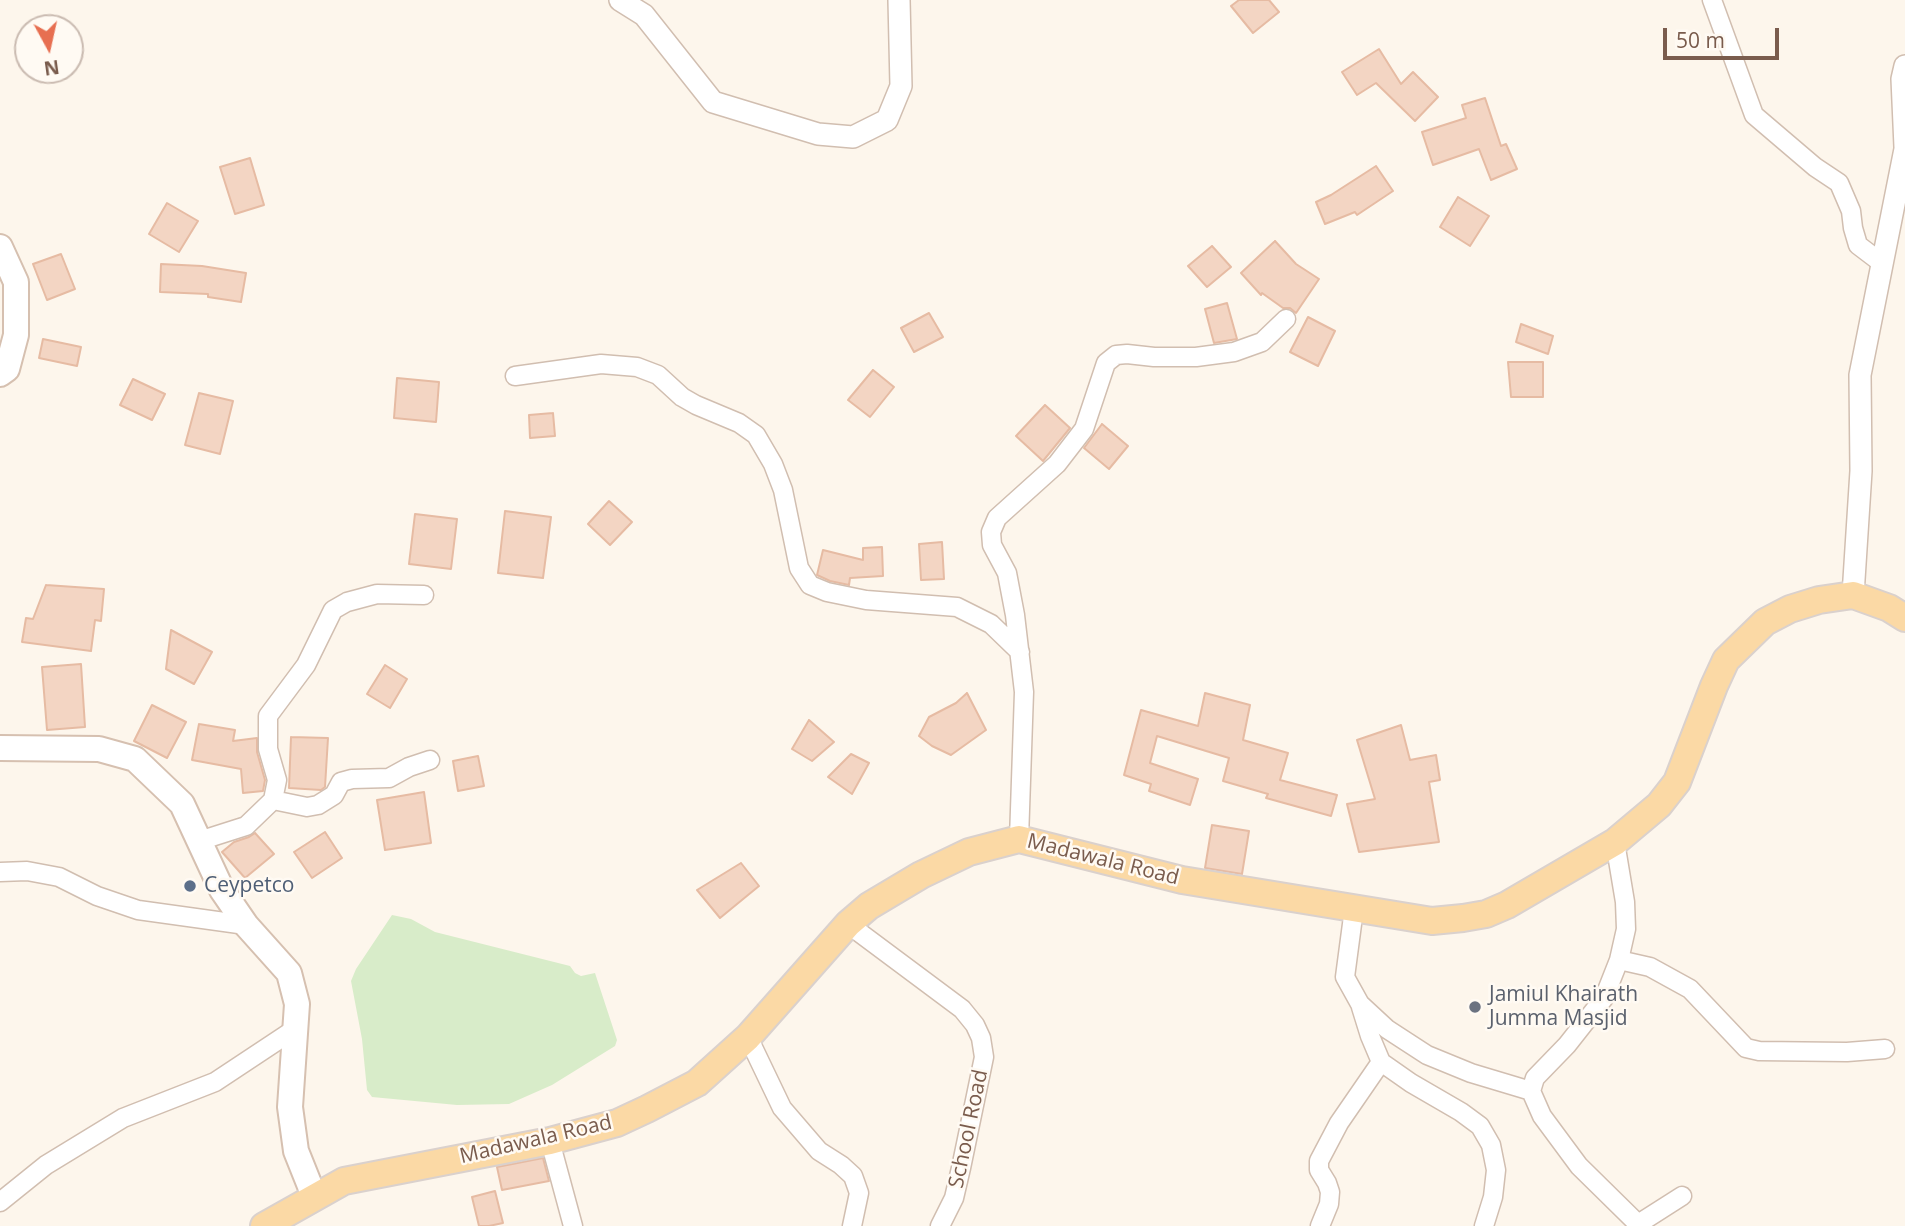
<!DOCTYPE html>
<html>
<head>
<meta charset="utf-8">
<style>
	body { margin:0 }
	#map { position:relative; width:1905px; height:1226px; overflow:hidden; background:#fdf6ec; font-family:"Open Sans",sans-serif }
	canvas { display:block }
	.north { position:absolute; left:14px; top:14px; width:70px; height:70px; box-sizing:border-box; background:#fffaf3; border:2px solid #cabbb1; border-radius:50%; rotate:172deg; font-size:19px; font-weight:700; line-height:28px; text-align:center; color:#7a5c4d }
	.north::after { content:''; display:block; margin:auto; width:24px; height:32px; background:#e76f51; clip-path:polygon(50% 0,100% 100%,50% 72%,0 100%) }
	.scale { position:absolute; left:1663px; top:28px; width:116px; height:32px; box-sizing:border-box; border:4px solid #7a5c4d; border-top:0; padding-left:9px; font-size:21px; line-height:24px; white-space:nowrap; color:#7a5c4d; -webkit-text-stroke:5px #fffaf3; paint-order:stroke }
</style>
</head>
<body>
<div id="map">
<canvas width="1905" height="1226"></canvas>
<div class="north">N</div>
<div class="scale">50 m</div>
</div>
<script>
const c = document.querySelector('canvas').getContext('2d');
c.lineJoin = 'round';
function fillPath(path, color) { c.fillStyle = color; c.fill(path, 'evenodd'); }
const toPath = rows => new Path2D(rows.map(r => 'M' + r).join(''));
function strokePath(path, color, width, dash) { c.strokeStyle = color; c.lineWidth = width; c.lineCap = dash ? 'butt' : 'round'; c.setLineDash(dash || []); c.stroke(path); }
function drawText(font, color, halo, rows, align = 'center') {
  c.font = font + ' "Open Sans",sans-serif'; c.lineWidth = 5; c.setLineDash([]); c.textBaseline = 'middle'; c.strokeStyle = halo; c.fillStyle = color; for (const [text, x, y, turn = 0] of rows) {
    c.save(); c.translate(x, y); c.rotate((+turn || 0) * Math.PI / 180); c.textAlign = isNaN(turn) ? turn : align; if (halo) c.strokeText(text, 0, 0); c.fillText(text, 0, 0); c.restore();
  }
}
fillPath(toPath([
	[392,915,411,919,435,932,570,966,575,973,581,976,595,973,617,1040,615,1046,552,1085,509,1104,457,1105,372,1097,367,1090,362,1039,351,981,356,969]
]), '#d8ecc9');
const building = toPath([
	[1239,0,1269,0,1279,12,1253,33,1231,6,1239,0],
	[1379,49,1401,84,1413,72,1438,97,1415,121,1376,83,1357,95,1342,72,1379,49],
	[1485,98,1501,146,1506,144,1517,169,1491,180,1479,149,1433,165,1422,132,1466,118,1462,105,1485,98],
	[250,158,264,205,235,214,220,167,250,158],
	[1376,166,1393,191,1357,215,1355,212,1325,224,1316,202,1331,195,1376,166],
	[1458,197,1489,216,1470,246,1440,227,1458,197],
	[167,203,198,221,179,252,149,234,167,203],
	[1275,241,1296,264,1319,279,1296,313,1290,308,1283,308,1262,293,1261,295,1241,273,1275,241],
	[1212,246,1231,267,1207,287,1188,266,1212,246],
	[61,254,75,289,47,300,33,264,61,254],
	[161,264,202,266,246,273,241,302,208,297,208,294,160,292,161,264],
	[1227,303,1237,339,1214,343,1205,309,1227,303],
	[929,313,943,337,914,352,901,328,929,313],
	[1308,317,1335,331,1318,366,1290,352,1308,317],
	[1521,324,1553,336,1548,354,1516,342,1521,324],
	[43,339,81,347,77,366,39,358,43,339],
	[1508,362,1543,362,1543,397,1511,397,1508,362],
	[873,370,894,387,870,417,848,400,873,370],
	[397,378,439,382,436,422,394,418,397,378],
	[133,379,165,394,152,420,120,405,133,379],
	[199,393,233,401,220,454,185,445,199,393],
	[1045,405,1070,428,1043,461,1016,436,1045,405],
	[553,413,555,436,530,438,529,415,553,413],
	[1102,424,1128,446,1109,469,1084,448,1102,424],
	[609,501,632,522,610,545,588,524,609,501],
	[505,511,551,517,543,578,498,573,505,511],
	[415,514,457,519,451,569,409,564,415,514],
	[942,542,944,579,921,580,919,544,942,542],
	[882,547,883,576,850,578,849,585,830,581,817,575,823,550,863,560,863,548,882,547],
	[46,585,104,589,101,621,95,620,91,651,22,642,26,618,33,619,46,585],
	[171,630,212,652,194,684,166,669,171,630],
	[81,664,85,727,47,730,42,667,81,664],
	[385,665,407,679,390,708,367,694,385,665],
	[967,693,986,730,951,755,932,746,919,736,929,717,956,703,967,693],
	[1205,693,1250,705,1243,740,1288,753,1280,780,1337,795,1331,816,1266,798,1268,794,1223,781,1229,758,1157,736,1150,763,1198,779,1190,805,1149,791,1151,784,1124,775,1141,710,1198,726,1205,693],
	[152,705,186,722,167,758,134,741,152,705],
	[809,720,834,742,812,761,792,749,809,720],
	[199,724,235,730,233,741,257,738,257,752,265,780,263,791,243,793,241,769,192,760,199,724],
	[1401,725,1410,760,1436,755,1440,780,1429,782,1439,842,1359,852,1347,804,1375,799,1357,740,1401,725],
	[291,737,328,738,325,787,321,790,289,788,291,737],
	[851,754,869,763,852,794,828,777,851,754],
	[478,756,484,786,458,791,453,761,478,756],
	[424,792,431,843,385,850,377,800,424,792],
	[1212,825,1249,831,1242,874,1205,868,1212,825],
	[325,832,342,858,312,878,294,852,325,832],
	[255,833,274,854,245,878,222,852,234,842,249,837,255,833],
	[741,863,759,886,720,918,697,890,741,863],
	[543,1158,549,1181,502,1190,497,1167,543,1158],
	[495,1191,503,1223,489,1226,479,1226,472,1197,495,1191]
]);
fillPath(building, '#f3d5c3');
strokePath(building, '#e6bba3', 2);
const minor = toPath([
	[1712,0,1754,115,1815,167,1839,183,1851,211,1853,228,1858,245,1883,264],
	[515,376,601,364,637,367,658,375,682,397,696,405,739,423,756,435,773,464,783,490,799,568,810,585,827,592,866,600,957,607,991,624,1020,652],
	[273,800,307,807,318,805,334,795,341,782,352,779,389,778,409,767,430,760],
	[1019,839,1024,692,1015,615,1007,573,992,545,991,532,997,518,1057,464,1084,429,1106,363,1116,355,1127,354,1154,357,1196,357,1234,352,1262,342,1286,319],
	[199,841,246,826,273,800,277,780,268,749,268,716,306,665,333,610,347,602,377,594,424,595],
	[0,872,27,871,59,877,97,896,138,910,246,925],
	[1354,909,1345,977,1360,1004,1387,1029,1427,1055,1471,1073,1531,1091,1542,1116,1579,1166,1640,1226],
	[848,924,962,1009,975,1025,981,1038,984,1057,961,1168,954,1198,940,1226],
	[1619,960,1650,967,1690,989,1746,1048,1759,1051,1847,1052,1885,1049],
	[1361,1007,1370,1036,1381,1062,1411,1083,1461,1112,1480,1126,1491,1145,1496,1170,1493,1197,1484,1226],
	[748,1037,782,1108,819,1151,841,1165,853,1176,859,1193,852,1226],
	[1531,1091,1535,1078,1567,1045,1604,998,1619,960,1626,929,1625,902,1615,842],
	[550,1141,573,1226],
	[0,1202,46,1165,123,1118,215,1082,295,1029],
	[1638,1224,1682,1196],
	[1320,1226,1329,1204,1330,1192,1327,1183,1319,1170,1319,1161,1339,1123,1381,1062]
]);
const tertiary = toPath([
	[620,0,644,15,713,102,818,134,853,137,887,120,901,86,899,0],
	[1905,66,1902,79,1905,147],
	[1853,595,1861,471,1860,375,1905,149]
]);
const secondary = toPath([
	[0,247,16,282,16,335,7,369,0,374],
	[0,748,99,749,135,759,182,804,222,890,246,925,289,973,297,1004,290,1107,296,1151,314,1196]
]);
const primary = toPath([
	[264,1226,344,1181,550,1141,617,1123,647,1109,697,1083,748,1037,848,924,869,906,921,875,969,852,1019,839,1182,880,1432,921,1463,918,1486,914,1507,905,1615,842,1659,805,1677,782,1714,686,1726,660,1765,622,1790,609,1819,600,1853,595,1889,608,1905,618]
]);
strokePath(minor, '#d1beb0', 21);
strokePath(tertiary, '#d1beb0', 24);
strokePath(secondary, '#d6c0b0', 28);
strokePath(primary, '#dad1cd', 30);
strokePath(minor, '#fff', 18);
strokePath(tertiary, '#fff', 21);
strokePath(secondary, '#fff', 24);
strokePath(primary, '#fbd9a5', 26);
for (const [x, y, r, color] of [
	[190,886,7,"#5c6f8a"],
	[1475,1007,7,"#6b7280"]
]) { const dot = new Path2D(); dot.arc(x, y, r, 0, 2 * Math.PI); c.fillStyle = color; c.fill(dot); strokePath(dot, '#fffaf3', 2.5); }
drawText('21px', '#7a5c4d', '#fffaf3', [
	["Madawala Road",1103,860,14],
	["School Road",969,1129,-78],
	["Madawala Road",536,1140,-13]
]);
drawText('21px', '#4e5e75', '#fffaf3', [
	["Ceypetco",204,886]
], 'left');
drawText('21px', '#5b616d', '#fffaf3', [
	["Jamiul Khairath",1489,995],
	["Jumma Masjid",1489,1019]
], 'left');
</script>
</body>
</html>
